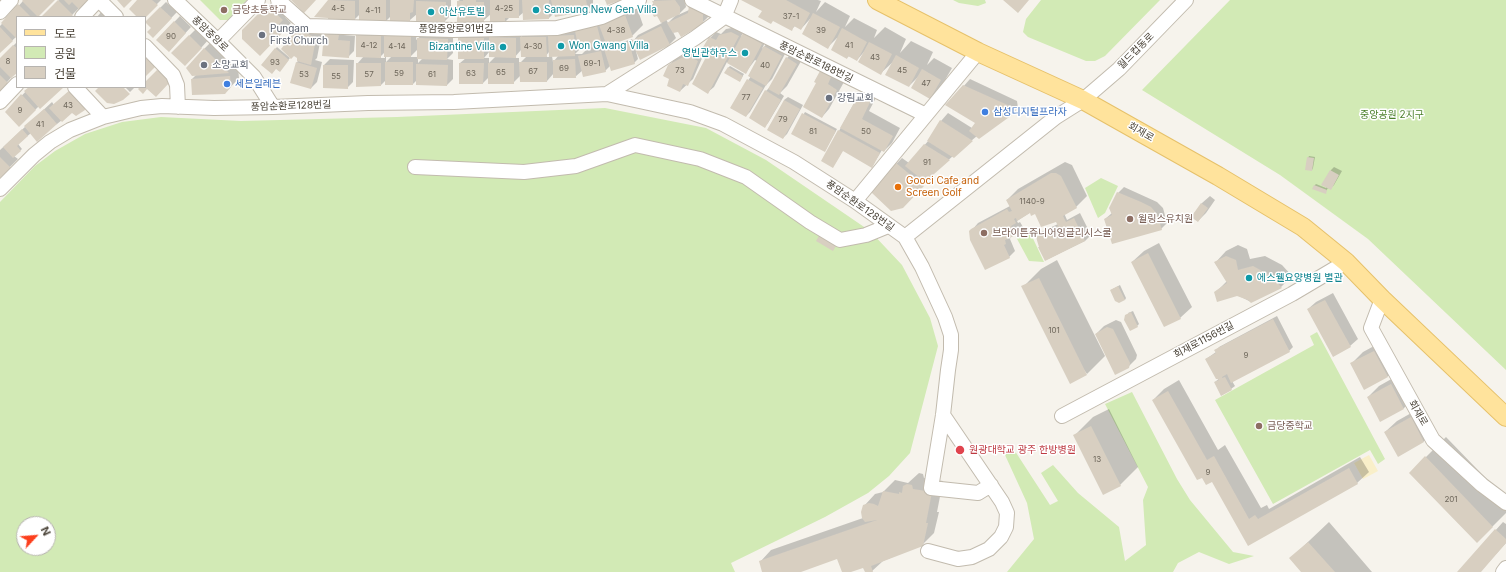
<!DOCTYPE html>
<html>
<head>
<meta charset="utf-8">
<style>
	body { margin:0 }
	#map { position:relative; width:1506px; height:572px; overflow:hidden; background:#f6f3ec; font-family:Inter,"Noto Sans KR",sans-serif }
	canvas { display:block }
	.legend { position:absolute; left:16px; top:16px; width:130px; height:72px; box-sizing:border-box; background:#fff; border:1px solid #b7b4b0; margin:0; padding:5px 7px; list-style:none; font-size:12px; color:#4b4439 }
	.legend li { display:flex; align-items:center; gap:8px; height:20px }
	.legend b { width:20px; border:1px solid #b7b4b0 }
	.north { position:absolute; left:16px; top:516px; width:40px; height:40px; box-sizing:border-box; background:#fff; border:1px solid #b7b4b0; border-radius:50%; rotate:64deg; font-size:11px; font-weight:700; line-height:16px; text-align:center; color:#4b4439 }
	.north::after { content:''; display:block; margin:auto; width:14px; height:18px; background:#fc3f1d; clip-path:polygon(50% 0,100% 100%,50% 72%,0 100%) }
</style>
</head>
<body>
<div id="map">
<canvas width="1506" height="572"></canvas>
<ul class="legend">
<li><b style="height:5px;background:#ffe39c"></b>도로</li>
<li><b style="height:11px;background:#d2eab5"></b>공원</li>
<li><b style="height:11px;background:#d8cfc1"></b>건물</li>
</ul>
<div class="north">N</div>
</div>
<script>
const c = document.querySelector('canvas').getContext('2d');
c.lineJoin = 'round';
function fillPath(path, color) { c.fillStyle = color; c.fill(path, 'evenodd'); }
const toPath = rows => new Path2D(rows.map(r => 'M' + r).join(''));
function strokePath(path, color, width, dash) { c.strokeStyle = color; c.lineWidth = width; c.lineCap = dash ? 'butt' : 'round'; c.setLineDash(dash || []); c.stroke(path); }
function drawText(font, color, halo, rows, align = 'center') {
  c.font = font + ' Inter,"Noto Sans KR",sans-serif'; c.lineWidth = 3; c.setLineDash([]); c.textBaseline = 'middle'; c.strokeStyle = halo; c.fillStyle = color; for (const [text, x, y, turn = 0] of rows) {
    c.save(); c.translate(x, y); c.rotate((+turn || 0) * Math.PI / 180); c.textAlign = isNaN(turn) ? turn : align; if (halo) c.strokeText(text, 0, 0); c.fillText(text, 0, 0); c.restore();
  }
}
fillPath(toPath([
	[200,0,247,0,228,20,220,20],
	[953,0,985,0,986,3,978,6,959,3],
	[1041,0,1160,0,1105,56,1095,61,1086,61,1028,37,1023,32,1026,19],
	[1230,0,1506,0,1506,370,1368,239,1280,175,1142,90],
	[605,108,706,128,766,160,870,231,902,265,930,318,938,346,910,453,889,476,868,493,825,517,731,563,735,572,0,572,0,202,35,166,55,151,85,134,122,122,161,117,241,121,397,117],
	[24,524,48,524,48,548,24,548],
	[1101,178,1118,186,1105,213,1098,218,1085,188],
	[1029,230,1044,262,1029,261,1016,237],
	[1317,332,1385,459,1378,464,1370,450,1273,504,1215,400,1314,345,1310,336],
	[1132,392,1177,479,1190,500,1233,552,1254,556,1229,564,1199,552,1178,563,1173,572,1007,572,1034,539,1027,503,1005,455,1013,448,1050,505,1058,501,1041,473,1053,465,1078,493,1119,527,1125,561,1146,545,1143,500,1148,487,1105,404]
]), '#d2eab5');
fillPath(toPath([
	[1369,455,1378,471,1363,479,1354,463]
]), '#f9efc9');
fillPath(toPath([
	[24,0,54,0,36,17,17,17,17,36,0,52,0,26],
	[59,0,87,0,70,17,43,17],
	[138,0,161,0,144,17,139,17],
	[329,0,451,0,451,15,445,21,417,14,410,20,391,16,386,21,360,21,360,14,354,20,316,16],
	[460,0,593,0,593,4,587,10,555,12,549,18,524,12,518,17,510,17,505,22,491,14,483,21,458,1],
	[654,0,685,0,686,7,678,15,689,10,709,6,708,17,702,23,673,32,676,38,670,44,641,58,636,51,638,59,634,63,610,66,605,71,583,70,575,77,554,73,547,81,521,75,513,83,489,77,483,83,460,63,466,58,459,58,459,38,465,32,490,32,490,39,496,32,521,32,521,37,527,32,636,5,643,25,632,36,613,43,614,45,632,39,633,41,638,35,662,23,658,14,650,7,654,3],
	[676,15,668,23,666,19],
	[589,47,582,54,575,54,580,49],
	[521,50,527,56,519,64,519,58,514,58],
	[490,51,496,56,489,63,489,58,484,58],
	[549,52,550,57,545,57],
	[559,55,553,62,552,56],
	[744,0,818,0,821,1,816,12,825,2,850,16,845,27,854,18,877,30,874,38,885,27,906,39,900,53,911,41,933,52,927,65,934,58,952,68,941,87,930,98,918,77,909,86,893,62,881,73,864,52,857,60,849,56,847,58,837,38,828,47,810,19,801,29,795,26,791,30,763,10],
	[166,2,177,12,153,37,152,28,146,22],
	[272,2,290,12,285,17,291,23,260,54,243,31],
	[102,11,121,17,97,17],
	[180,16,191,27,169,51,157,40],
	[303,24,322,32,317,58,315,60,322,62,317,82,311,88,291,82,297,62,299,60,297,30],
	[737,27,744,30,741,37,750,28,767,38,762,49,770,40,787,50,772,79,766,85,750,112,746,116,731,108,751,76,757,61,755,60,746,72,727,62,714,87,708,92,707,58,703,56,693,79,680,91,671,78,669,65,675,59,694,50,700,53,710,38,716,32,721,34,726,29],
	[197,28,209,39,193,57,189,36],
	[331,28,344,29,344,35,355,36,354,51,348,57,325,34],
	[363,30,417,31,416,40,424,33,453,33,453,53,447,59,453,60,453,79,447,85,417,80,413,84,386,80,381,85,357,64,364,56,357,36],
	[418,49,418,57,410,57],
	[385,52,385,58,379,58],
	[386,56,392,56,386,62],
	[418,58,423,58,418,63],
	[17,42,17,71,0,90,0,59],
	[210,43,234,66,232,69,238,68,239,78,225,93,192,79,196,75,204,49],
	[277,47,290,58,279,71,276,68,263,65],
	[795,50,804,56,787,86,780,93,784,96,768,123,765,126,766,91,770,87,787,58],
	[330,59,354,60,353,82,347,88,324,65],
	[165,63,177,74,163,88,142,87,145,87,145,83],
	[829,64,844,82,829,109,822,117,818,83,815,81,821,71],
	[730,66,744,74,741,79,728,68],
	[970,79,1017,101,1018,108,1012,114,977,136,953,156,928,178,929,179,909,201,896,164,902,158,909,163,929,140,941,121,948,113,972,128,976,122,947,105],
	[867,86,879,92,869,111,900,128,892,143,884,151,882,150,873,165,843,150,833,167,839,131,859,94],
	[30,87,62,87,39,106,19,126,6,112],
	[125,87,135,87,130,92],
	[788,97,803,105,787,134,783,138,784,100],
	[92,101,84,109,72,112,57,124,31,133,18,144,22,149,14,156,18,159,0,177,0,150,52,102,54,105],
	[805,112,837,129,826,149,792,133],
	[1309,156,1315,157,1313,168,1312,170,1308,158],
	[1065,162,1072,165,1087,196,1076,207,1064,213,1067,220,1080,213,1091,235,1085,241,1046,260,1037,237,1043,231,1058,224,1056,220,1031,212,1017,221,1018,223,1020,222,1023,227,1017,233,1011,236,1010,239,1015,251,1009,257,972,230,978,223,1010,206,1007,200,1018,189],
	[1334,167,1342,171,1334,185,1330,189,1328,188,1325,193,1314,186,1316,184,1326,188,1331,170],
	[1124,187,1157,202,1163,208,1167,223,1161,229,1105,219,1112,213,1118,193],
	[1210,196,1215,200,1206,213,1198,221,1192,217,1202,203],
	[1159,243,1192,307,1180,318,1165,326,1132,262,1144,251],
	[1238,245,1247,249,1250,259,1265,256,1282,265,1292,276,1281,287,1251,302,1237,295,1215,293,1227,281,1215,263,1226,251],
	[1057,260,1105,356,1087,374,1023,287,1041,269],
	[1120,285,1126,298,1125,300,1111,290],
	[1333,293,1358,339,1350,346,1308,309,1316,302],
	[1133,311,1139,324,1137,326,1128,313],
	[1277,316,1293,347,1289,351,1232,381,1235,386,1231,389,1215,382,1222,376,1206,359,1216,352,1216,351,1219,347],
	[1116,320,1121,322,1137,355,1136,359,1128,367,1096,334,1104,326],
	[1385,340,1399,365,1388,376,1365,388,1351,364,1363,352],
	[1402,373,1415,397,1404,408,1380,420,1368,397,1379,386],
	[1179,380,1218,450,1225,445,1261,508,1267,505,1269,509,1360,457,1369,472,1357,483,1248,544,1212,480,1202,477,1153,400,1164,389],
	[1422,407,1434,430,1423,442,1385,432,1397,421],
	[1109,409,1138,467,1120,485,1075,435,1093,417],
	[1446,437,1506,499,1506,513,1477,542,1410,473],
	[919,473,923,474,924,478,943,481,937,512,939,512,934,533,922,545,883,561,871,572,866,572,864,566,848,572,843,572,838,558,798,572,763,572,760,562,771,550,863,518,864,506,875,494,883,492,895,480,908,483],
	[1329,522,1372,572,1303,572,1291,558],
	[1503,522,1506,524,1506,543,1480,572,1458,572]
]), '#0003');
fillPath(toPath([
	[23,0,55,0,38,17,22,1],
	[58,0,73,15,71,17,41,17],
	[64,0,88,0,79,9,72,2,69,5],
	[117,0,132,0,124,8],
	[137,0,152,0,158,5,146,17,137,17,129,9],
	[291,0,316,0,304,13],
	[328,0,355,1,355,21,328,20,328,18,314,17],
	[359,0,386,0,386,22,359,22],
	[390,0,414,0,413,12,410,13,410,21,390,22],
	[463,0,476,0,476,2,484,2,484,22,457,22,457,1,463,1],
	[490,0,519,0,519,18,505,18,505,23,490,22],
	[522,0,549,0,549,19,523,20],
	[551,0,586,0,588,11,555,17],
	[605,0,621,0,607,5],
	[675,0,680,7,680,14,661,23,657,16,654,17,649,7,654,5,652,1],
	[741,0,786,0,810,13,801,30,794,26,792,31,773,21,771,24,758,17,762,11],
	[1003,0,1029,0,1018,13],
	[416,1,446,2,445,22,416,21],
	[18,4,31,17,17,17,17,39,1,23],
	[689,5,703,12,703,24,681,37,678,32,673,33,667,23,688,13],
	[160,7,172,18,153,38,147,32,151,28,145,22],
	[263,9,271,9,283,20,278,25,284,31,260,56,242,39,242,30],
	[813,13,840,27,828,49,802,34],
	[625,15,633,37,607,46,599,25],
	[174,21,186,33,169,52,156,40],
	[597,26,602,45,579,50,575,31],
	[661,26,670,45,640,60,631,41],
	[0,27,13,41,0,53],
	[842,28,867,42,857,61,848,56,847,59,831,50],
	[297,29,316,38,311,65,297,61,297,58,294,56,291,59,281,49],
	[731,32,739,36,708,94,692,84,705,59,699,54,709,37,716,40,719,35],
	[743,33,762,44,746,74,727,63],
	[324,34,339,35,338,40,350,41,349,58,322,56],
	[189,35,202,48,185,66,171,53],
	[356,35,381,36,381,58,356,57],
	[574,35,575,56,549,57,548,36],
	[384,36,411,36,411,57,384,57],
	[489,37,516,38,516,58,489,57],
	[520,37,546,37,547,57,521,57],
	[417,38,448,39,447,60,417,59],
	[458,38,484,38,484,59,458,59],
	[629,42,635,64,611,71,604,49],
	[869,42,892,54,881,75,858,62],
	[13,45,17,48,17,73,11,78,0,67,0,58],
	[764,46,782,56,766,86,748,76],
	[204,48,229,73,192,76,186,68],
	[275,48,289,60,280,72,276,69,272,74,261,65],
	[601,51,606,72,583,77,578,56],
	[687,55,698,61,688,86,683,84,680,92,667,86,669,79,663,76,668,65],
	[896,55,919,68,909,87,885,75],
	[145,57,155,67,145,77],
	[786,57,797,64,779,95,768,89],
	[575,59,576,78,553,78,553,60],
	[296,62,317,68,311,89,290,83],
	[385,62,413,62,413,85,385,85],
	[519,62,547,62,547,82,520,82],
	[356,63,381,63,381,86,356,87],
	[459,63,484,63,483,84,459,84],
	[488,63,514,63,514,84,488,84],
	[416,64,448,65,447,86,416,85],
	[323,65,348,65,348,89,323,88],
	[728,67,743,76,740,82,724,73],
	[922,69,941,80,930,99,911,88],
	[157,70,170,82,156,97,147,89,143,94,138,89,140,87,145,87,145,82],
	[820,71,831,77,828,84,837,90,822,118,803,107,816,83,814,82],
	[0,75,8,83,0,91],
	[230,76,231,87,225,94,192,95,191,79],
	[747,79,763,88,746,117,730,108],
	[963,85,1012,107,1012,115,979,139,969,131,975,123,945,105],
	[29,87,64,87,40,109,24,91],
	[99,87,123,87,130,94,123,100,114,104,107,103,95,91],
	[71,89,84,104,85,110,76,116,72,113,62,122,49,108],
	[765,90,781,100,765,128,749,118],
	[21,94,36,110,19,127,5,112],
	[859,94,871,100,862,119,893,136,884,152,840,128],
	[784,100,800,109,783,139,767,130],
	[44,109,57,124,37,142,24,126],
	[802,113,836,131,825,152,791,134],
	[940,120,973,141,954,158,927,141],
	[22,129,28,136,17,146,21,151,13,158,3,147],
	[838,130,880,153,872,168,843,151,833,168,821,161],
	[924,144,950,160,925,182,905,166],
	[0,157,11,168,0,178],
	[1307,157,1314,158,1312,171,1305,170],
	[896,163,924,186,903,208,891,211,872,193,872,189],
	[1330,170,1339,175,1331,190,1321,185],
	[1051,173,1056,173,1061,176,1077,208,1063,216,1066,222,1074,218,1085,241,1045,261,1038,247,1039,247,1036,237,1058,226,1056,222,1041,227,1035,214,1031,216,1030,213,1017,221,1016,218,1014,219,1016,223,1011,226,1012,228,1014,227,1018,234,1005,240,1006,244,1004,245,1010,258,985,270,970,240,969,231,971,229,1007,209,1009,212,1012,211,1006,200],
	[1314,185,1327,190,1326,194,1312,189],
	[1117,192,1141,202,1151,207,1157,214,1162,230,1112,244,1104,219,1112,215,1109,208],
	[1201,203,1208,208,1198,222,1191,217],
	[820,234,837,244,833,251,816,241],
	[1148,253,1181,319,1164,327,1131,262],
	[1226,256,1236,260,1238,270,1253,266,1271,276,1282,288,1251,303,1248,300,1237,296,1217,302,1214,292,1227,283,1214,262],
	[1039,278,1087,375,1070,384,1021,286],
	[1118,286,1125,300,1119,303,1115,301,1110,290],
	[1325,300,1351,347,1333,357,1307,309],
	[1131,312,1138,327,1130,331,1124,320,1125,315],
	[1273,319,1290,352,1231,383,1227,374,1222,377,1222,378,1225,377,1232,390,1221,396,1214,382,1219,380,1218,379,1216,379,1205,359,1216,353,1214,350],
	[1107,327,1113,329,1130,363,1129,368,1115,375,1095,334],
	[1374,351,1388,377,1364,390,1350,363],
	[1391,384,1404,409,1380,422,1367,397],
	[1168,391,1207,460,1214,456,1249,519,1255,515,1258,519,1349,468,1358,484,1248,546,1212,482,1206,485,1202,478,1197,480,1152,400],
	[1411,417,1424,442,1398,457,1384,432],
	[1091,426,1121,486,1103,495,1073,435],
	[1425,456,1493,527,1477,543,1409,473],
	[907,484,912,485,913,489,932,492,926,523,928,523,923,546,871,566,873,572,865,572,863,568,851,572,842,572,837,559,801,572,762,572,759,561,877,520,865,522,862,518,861,512,863,505,869,503,874,504,878,506,883,491,899,494,899,492,902,493,903,486],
	[1495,529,1506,539,1506,543,1481,572,1457,572],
	[1308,542,1335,572,1301,572,1289,558]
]), '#d8cfc1');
const minor = toPath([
	[99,0,116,17],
	[175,0,218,41,254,77,273,107],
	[278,0,307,26,453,30,557,28,602,17,639,0],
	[692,0,926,115,855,201],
	[0,12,11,0],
	[82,17,98,0],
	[724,17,731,0],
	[218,41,258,0],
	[145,46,173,75,177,85,178,107],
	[75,87,103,117],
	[607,94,695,38,724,17],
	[0,102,17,84],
	[926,115,978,52],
	[415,167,524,172,576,166,635,145,700,159,746,177,810,222,840,240,866,235,888,226],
	[0,189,34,155,50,142,70,130,103,117,141,108,162,106,214,108,273,107,368,103,454,102,607,94,690,112,723,124,794,162,855,201,905,237,922,267,945,317,951,335,951,350,948,370,943,415,931,488,978,493,991,485],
	[905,237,1056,117,1083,100,1119,69,1186,0],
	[1382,299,1371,328,1433,440,1482,485,1506,503],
	[1062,416,1292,294,1346,262],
	[928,551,958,559,972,557,989,549,1001,537,1006,527,1007,513,1002,502,943,415],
	[1503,572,1506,568]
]);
const major = toPath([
	[877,0,978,52,1083,100,1218,176,1303,227,1346,262,1382,299,1506,417]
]);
strokePath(minor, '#c2bbae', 16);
strokePath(major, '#e6c16a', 20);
strokePath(minor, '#fff', 14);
strokePath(major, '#ffe39c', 18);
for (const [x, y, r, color] of [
	[224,10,4,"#8d6e63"],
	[536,10,4,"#0f9aa8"],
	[431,12,4,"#0f9aa8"],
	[262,35,4,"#6b7280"],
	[561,46,4,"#0f9aa8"],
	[503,47,4,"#0f9aa8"],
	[745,53,4,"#0f9aa8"],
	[204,65,4,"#6b7280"],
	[227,84,4,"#3f7fe0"],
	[829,98,4,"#6b7280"],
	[985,112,4,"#3f7fe0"],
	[898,187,4,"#e8710a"],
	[1130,219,4,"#8d6e63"],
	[984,233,4,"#8d6e63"],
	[1249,278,4,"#0f9aa8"],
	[1259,426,4,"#8d6e63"],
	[960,450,5,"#e0444e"]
]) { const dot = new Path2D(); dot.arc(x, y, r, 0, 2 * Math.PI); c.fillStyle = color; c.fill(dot); strokePath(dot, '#fff', 1.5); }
drawText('8px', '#6e675b', null, [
	["4-5",338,9],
	["4-25",504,9],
	["4-11",373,11],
	["37-1",791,17],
	["4-38",616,31],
	["39",821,31],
	["90",171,37],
	["4-12",369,46],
	["41",849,46],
	["4-14",397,47],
	["4-30",533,47],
	["43",875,58],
	["8",8,62],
	["93",275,63],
	["69-1",592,64],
	["40",765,66],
	["69",564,69],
	["73",680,71],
	["45",902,71],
	["67",533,72],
	["65",501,73],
	["59",399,74],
	["63",471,74],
	["53",304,75],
	["57",369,75],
	["61",432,75],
	["55",336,77],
	["47",926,84],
	["77",746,98],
	["43",68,106],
	["9",20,111],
	["79",783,120],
	["41",40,125],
	["81",813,132],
	["50",866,132],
	["91",927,163],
	["1140-9",1032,202],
	["101",1054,331],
	["9",1246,356],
	["13",1097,460],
	["9",1208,473],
	["201",1451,500]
]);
drawText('10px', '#785e54', '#fff', [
	["금당초등학교",232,10],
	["윌링스유치원",1138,219],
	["브라이튼쥬니어잉글리시스쿨",992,233],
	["금당중학교",1267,426]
], 'left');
drawText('10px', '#0d838f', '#fff', [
	["Samsung New Gen Villa",544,10],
	["아산유토빌",439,12],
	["Won Gwang Villa",569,46],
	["Bizantine Villa",495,47,"right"],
	["영빈관하우스",737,53,"right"],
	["에스웰요양병원 별관",1257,278]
], 'left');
drawText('10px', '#5b616d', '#fff', [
	["Pungam",270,29],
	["First Church",270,41],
	["소망교회",212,65],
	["강림교회",837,98]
], 'left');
drawText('10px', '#4b4439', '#fff', [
	["풍암중앙로91번길",456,29],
	["풍암중앙로",210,34,44],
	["월드컵동로",1136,51,-45],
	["풍암순환로188번길",816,62,26],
	["풍암순환로128번길",291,106,-2],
	["회재로",1141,132,30],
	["풍암순환로128번길",860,206,35],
	["회재로1156번길",1204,340,-28],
	["회재로",1418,413,60]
]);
drawText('10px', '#366cbe', '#fff', [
	["세븐일레븐",235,84],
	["삼성디지털프라자",993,112]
], 'left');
drawText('10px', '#4a7f2a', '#fff', [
	["중앙공원 2지구",1392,115]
]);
drawText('10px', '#c56008', '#fff', [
	["Gooci Cafe and",906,181],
	["Screen Golf",906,193]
], 'left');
drawText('10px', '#be3a42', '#fff', [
	["원광대학교 광주 한방병원",969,450]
], 'left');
</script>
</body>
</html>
